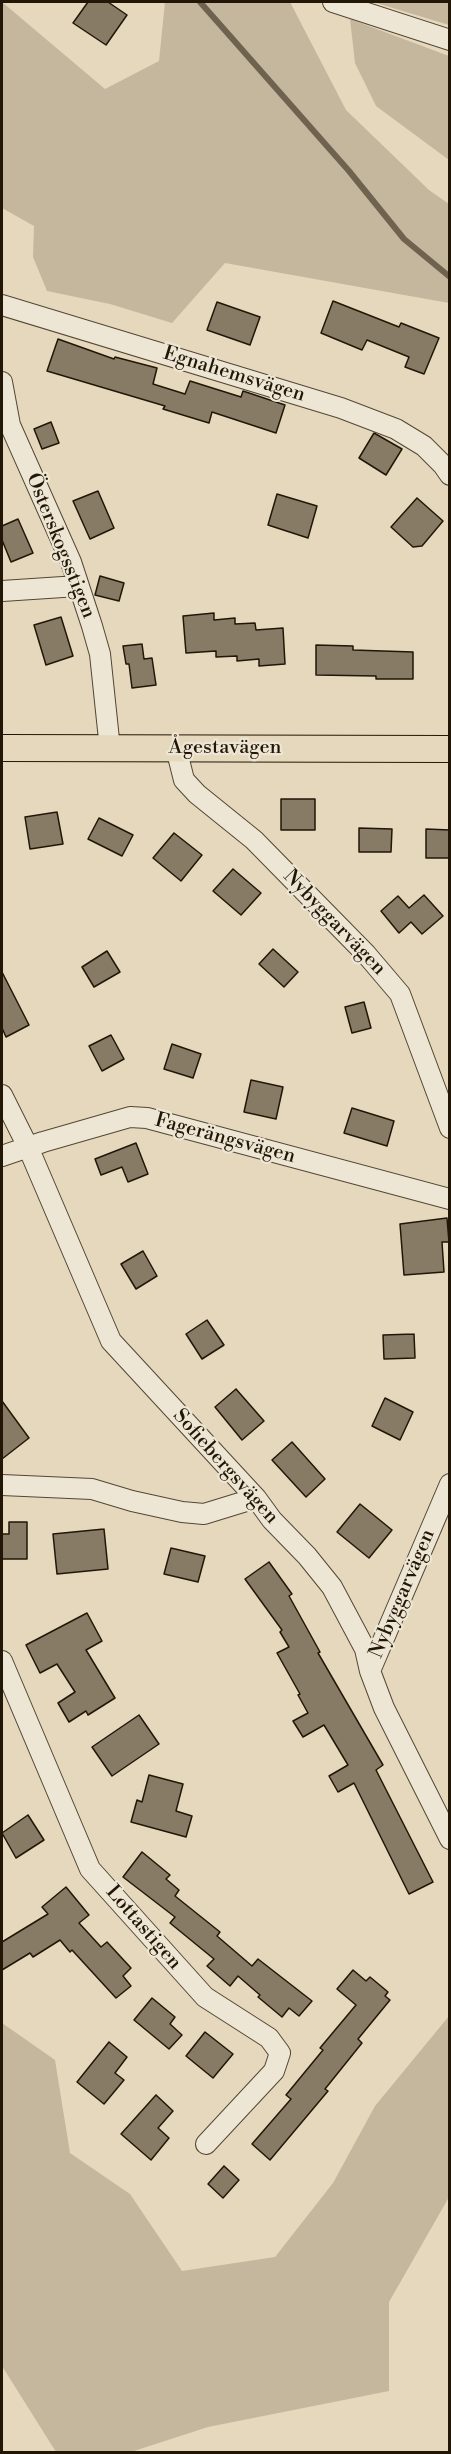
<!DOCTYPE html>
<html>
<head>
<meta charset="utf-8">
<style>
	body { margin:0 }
	#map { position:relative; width:451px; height:2454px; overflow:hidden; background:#e5d8bd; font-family:"Libre Bodoni",serif }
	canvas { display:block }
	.frame { position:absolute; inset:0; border:3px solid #221707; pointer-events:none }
</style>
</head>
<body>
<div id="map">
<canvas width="451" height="2454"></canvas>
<div class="frame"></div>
</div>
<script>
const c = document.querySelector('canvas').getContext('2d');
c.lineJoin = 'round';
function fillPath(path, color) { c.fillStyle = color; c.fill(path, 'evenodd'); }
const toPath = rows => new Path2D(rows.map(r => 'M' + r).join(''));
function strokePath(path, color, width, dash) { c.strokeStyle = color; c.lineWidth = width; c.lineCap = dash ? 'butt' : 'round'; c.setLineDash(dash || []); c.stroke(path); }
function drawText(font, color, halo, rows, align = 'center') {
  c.font = font + ' "Libre Bodoni",serif'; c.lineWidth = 4.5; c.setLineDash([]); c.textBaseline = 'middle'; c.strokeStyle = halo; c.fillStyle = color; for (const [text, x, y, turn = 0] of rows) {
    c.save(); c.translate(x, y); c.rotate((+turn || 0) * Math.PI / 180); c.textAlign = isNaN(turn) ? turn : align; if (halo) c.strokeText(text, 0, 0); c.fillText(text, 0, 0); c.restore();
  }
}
fillPath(toPath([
	[2,2,105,89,159,61,165,2,290,2,346,110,429,190,449,204,449,303,225,263,172,323,110,304,47,291,33,257,34,226,2,208],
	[373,2,449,2,449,25],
	[350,19,449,56,449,160,376,106,355,63],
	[449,2016,449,2197,389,2302,389,2391,208,2427,131,2452,56,2452,2,2366,2,2023,55,2060,70,2153,130,2194,182,2271,275,2257,333,2183,375,2106]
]), '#c4b79e');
strokePath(toPath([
	[200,2,349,171,404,239,450,277]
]), '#6f634f', 6);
const building = toPath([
	[88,2,108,2,127,15,106,45,73,23,88,2],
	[333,301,399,327,401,323,439,338,424,374,405,367,409,357,367,340,362,350,321,333,333,301],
	[217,302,260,317,250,345,207,330,217,302],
	[58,339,114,359,115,357,157,368,153,384,185,394,190,381,241,397,243,391,285,405,276,433,212,412,209,423,163,409,165,406,47,371,58,339],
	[51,422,59,443,42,449,34,429,51,422],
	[374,433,402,449,386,475,359,458,374,433],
	[98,491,114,528,90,539,73,501,98,491],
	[277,494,317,506,308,538,268,525,277,494],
	[417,498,443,521,422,546,413,547,391,527,417,498],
	[18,519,33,553,11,562,2,540,2,526,18,519],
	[100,576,124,583,119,601,95,595,100,576],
	[214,613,214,620,235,618,235,624,255,623,256,630,283,628,285,664,259,666,259,659,237,661,237,656,216,657,216,651,186,653,183,616,214,613],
	[61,617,73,656,46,665,34,625,61,617],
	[142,644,144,659,152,658,156,685,132,688,129,664,126,664,123,646,142,644],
	[316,645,353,646,353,650,413,652,413,679,376,679,376,676,316,675,316,645],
	[281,799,315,799,315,830,281,830,281,799],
	[57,812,63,844,30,849,25,817,57,812],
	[99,818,133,835,122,856,88,839,99,818],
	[359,828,392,829,391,852,359,852,359,828],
	[426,829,450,830,450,858,426,858,426,829],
	[174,833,202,855,181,881,153,858,174,833],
	[233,869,261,893,241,915,213,891,233,869],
	[424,895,443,916,422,934,411,922,399,933,381,911,398,896,409,908,424,895],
	[273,949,298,972,284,987,259,964,273,949],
	[107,951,120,972,94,987,82,967,107,951],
	[2,972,29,1025,6,1037,2,1028,2,972],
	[364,1002,371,1028,352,1033,345,1007,364,1002],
	[111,1035,124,1059,102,1071,89,1046,111,1035],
	[172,1044,201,1054,193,1078,164,1069,172,1044],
	[251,1080,283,1087,276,1119,244,1112,251,1080],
	[352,1108,394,1121,387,1146,344,1133,352,1108],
	[136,1143,148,1174,128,1182,122,1167,101,1175,95,1159,136,1143],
	[447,1218,449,1242,442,1242,444,1272,404,1275,400,1224,447,1218],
	[143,1251,157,1276,136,1289,121,1264,143,1251],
	[207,1320,224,1345,202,1359,186,1334,207,1320],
	[414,1334,415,1358,384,1359,383,1335,414,1334],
	[236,1389,264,1421,242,1440,215,1407,236,1389],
	[385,1398,413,1412,400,1440,372,1426,385,1398],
	[2,1401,29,1438,2,1459,2,1401],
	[292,1442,325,1479,306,1497,272,1460,292,1442],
	[360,1504,392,1530,369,1558,337,1532,360,1504],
	[9,1522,27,1522,27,1559,2,1559,2,1534,9,1534,9,1522],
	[104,1529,108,1569,57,1574,53,1534,104,1529],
	[171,1548,205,1556,198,1582,164,1574,171,1548],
	[269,1562,292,1594,289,1596,320,1652,318,1653,383,1765,376,1770,433,1882,409,1894,354,1783,338,1792,329,1776,348,1765,324,1725,303,1737,293,1721,308,1713,298,1695,300,1694,277,1653,289,1647,280,1632,282,1630,245,1579,269,1562],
	[87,1613,102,1641,86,1650,115,1698,88,1715,86,1711,69,1722,58,1703,75,1692,57,1664,40,1673,26,1645,87,1613],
	[139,1715,159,1744,112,1776,92,1747,139,1715],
	[149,1775,183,1784,176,1811,192,1816,186,1837,131,1822,137,1800,142,1802,149,1775],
	[28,1815,44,1840,16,1858,2,1833,28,1815],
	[142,1852,170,1875,166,1879,179,1890,175,1896,220,1932,217,1936,252,1966,258,1959,312,2001,299,2016,289,2008,282,2017,258,1997,260,1995,238,1976,230,1986,207,1966,214,1959,170,1923,175,1917,123,1877,142,1852],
	[66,1887,89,1915,79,1923,101,1947,107,1942,131,1968,123,1976,131,1986,116,1998,72,1950,70,1952,60,1940,33,1957,30,1953,2,1970,2,1942,48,1914,42,1907,66,1887],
	[353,1970,366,1981,370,1977,388,1992,385,1996,390,2000,358,2039,362,2043,325,2089,328,2091,270,2160,252,2144,291,2099,286,2095,323,2050,320,2048,356,2005,337,1989,353,1970],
	[152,1998,175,2017,170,2024,182,2035,169,2049,134,2020,152,1998],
	[205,2032,233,2054,213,2078,186,2056,205,2032],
	[109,2042,127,2057,115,2073,124,2080,104,2104,77,2082,109,2042],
	[156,2095,173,2111,158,2128,169,2138,151,2160,121,2134,156,2095],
	[224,2166,239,2180,223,2198,208,2184,224,2166]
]);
fillPath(building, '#877b66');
strokePath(building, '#221707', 1.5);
const minor = toPath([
	[333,2,450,40],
	[2,305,341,408,396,429,424,446,443,465,450,475],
	[2,382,10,425,71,562,92,626,100,654,110,749],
	[2,591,78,586],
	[176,748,184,780,197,794,254,840,366,954,400,994,450,1128],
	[2,1095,28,1147,111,1341,256,1498,272,1520,307,1556,332,1587,365,1649,370,1671,384,1708,450,1839],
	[2,1156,43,1142,130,1117,147,1118,450,1199],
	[2,1485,92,1489,132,1501,182,1512,204,1514,256,1498],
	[2,1661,90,1869,205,1997,269,2038,280,2053,274,2071,206,2144],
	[370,1671,450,1484]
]);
const major = toPath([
	[2,748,450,749]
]);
strokePath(minor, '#534734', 22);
strokePath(major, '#221707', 28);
strokePath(minor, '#eee6d4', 20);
strokePath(major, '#e5d8bd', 26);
drawText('20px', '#221707', '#eee6d4', [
	["Egnahemsvägen",234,375,17],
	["Österskogsstigen",60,546,68],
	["Ågestavägen",225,748],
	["Nybyggarvägen",334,923,46],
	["Fagerängsvägen",225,1139,15],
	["Sofiebergsvägen",225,1467,48],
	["Nybyggarvägen",403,1594,-67],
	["Lottastigen",143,1928,49]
]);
</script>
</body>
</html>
